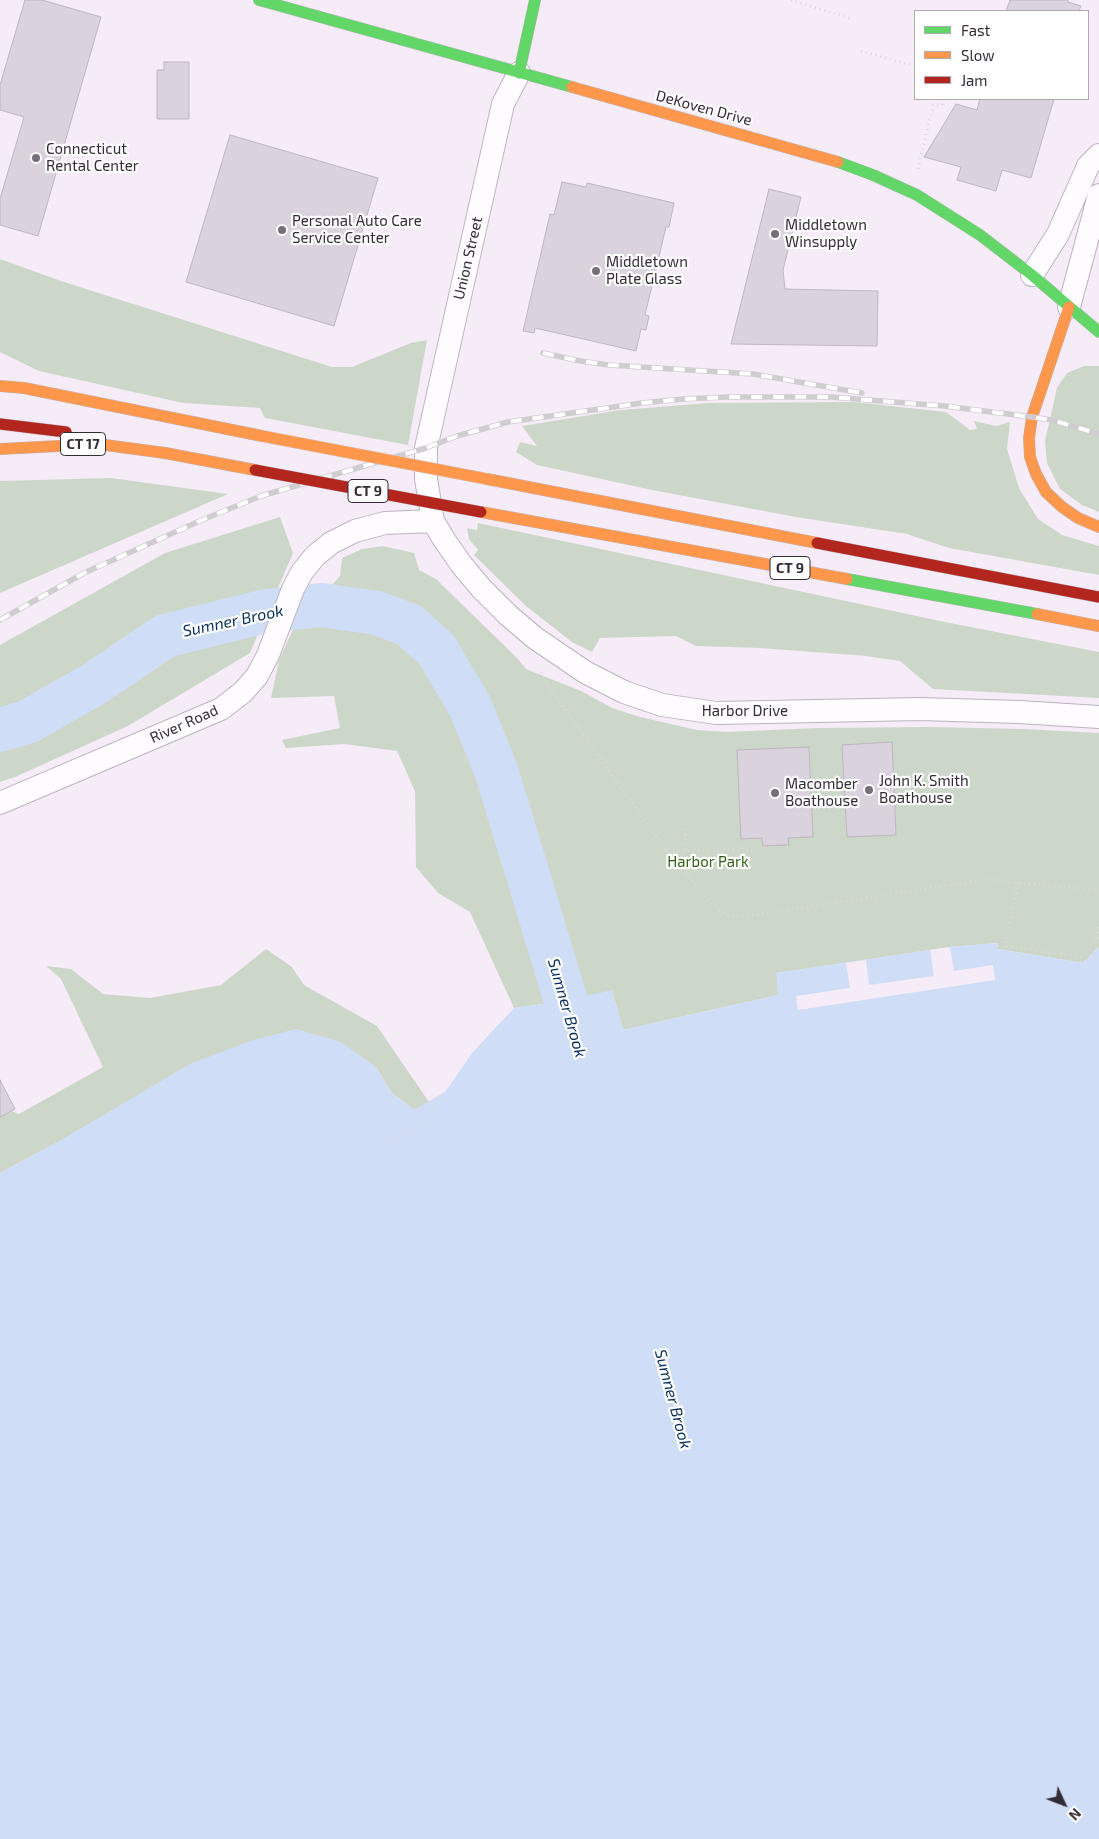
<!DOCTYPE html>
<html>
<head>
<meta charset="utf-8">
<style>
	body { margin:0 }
	#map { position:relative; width:1099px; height:1839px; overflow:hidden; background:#f5ecf8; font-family:"Exo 2",sans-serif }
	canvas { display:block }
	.legend { position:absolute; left:914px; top:10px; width:175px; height:90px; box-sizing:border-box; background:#fff; border:1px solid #adabae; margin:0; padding:6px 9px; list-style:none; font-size:15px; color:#322c34 }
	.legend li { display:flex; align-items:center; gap:10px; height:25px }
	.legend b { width:25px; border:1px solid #adabae }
	.north { position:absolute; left:1039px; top:1779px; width:50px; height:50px; -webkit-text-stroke:4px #fff; paint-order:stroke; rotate:133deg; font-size:14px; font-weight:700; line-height:20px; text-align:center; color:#322c34 }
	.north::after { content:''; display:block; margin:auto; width:18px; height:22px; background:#322c34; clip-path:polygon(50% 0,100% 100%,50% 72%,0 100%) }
</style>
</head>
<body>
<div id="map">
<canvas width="1099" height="1839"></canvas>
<ul class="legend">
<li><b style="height:6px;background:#63d668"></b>Fast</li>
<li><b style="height:6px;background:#ff974d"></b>Slow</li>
<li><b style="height:6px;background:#b3261e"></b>Jam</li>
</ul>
<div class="north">N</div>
</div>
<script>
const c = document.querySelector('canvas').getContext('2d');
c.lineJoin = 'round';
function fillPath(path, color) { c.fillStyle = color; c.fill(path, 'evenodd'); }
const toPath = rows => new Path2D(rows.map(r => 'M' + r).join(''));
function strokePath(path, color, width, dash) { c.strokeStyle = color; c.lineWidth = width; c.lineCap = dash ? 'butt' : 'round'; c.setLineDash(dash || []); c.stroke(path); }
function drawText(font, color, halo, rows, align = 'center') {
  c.font = font + ' "Exo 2",sans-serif'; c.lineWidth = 4.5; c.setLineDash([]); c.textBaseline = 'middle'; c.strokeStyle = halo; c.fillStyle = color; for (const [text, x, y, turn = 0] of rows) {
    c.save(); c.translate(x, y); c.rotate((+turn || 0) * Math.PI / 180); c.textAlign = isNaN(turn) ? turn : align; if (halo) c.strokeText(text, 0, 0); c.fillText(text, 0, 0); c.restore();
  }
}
fillPath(toPath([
	[0,259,61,281,332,367,352,367,411,343,427,340,408,445,265,418,260,408,183,403,39,371,0,352],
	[1084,366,1099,366,1099,512,1082,505,1060,489,1047,463,1045,441,1057,388,1067,373],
	[854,402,946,412,970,430,977,429,974,421,996,426,1010,422,1007,449,1019,488,1038,519,1062,535,1099,546,1099,575,949,548,907,534,796,517,652,490,537,465,516,452,520,442,537,446,522,426,621,410,709,403],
	[111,478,228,494,0,593,0,481],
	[280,517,293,553,250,653,128,726,15,777,0,782,0,645,165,553],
	[478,523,945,622,1099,652,1099,698,933,689,900,661,866,656,760,648,696,646,676,636,600,638,592,652,572,642,526,606,474,555,478,550,469,539,467,528,477,530],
	[383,546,414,553,419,570,436,579,517,658,526,669,581,691,612,708,640,717,697,730,726,732,817,728,929,727,1024,729,1099,733,1099,947,1083,963,997,949,998,943,950,947,777,973,778,995,623,1030,612,991,565,1001,514,1008,470,912,438,893,416,867,415,791,397,751,345,744,286,748,282,740,340,728,334,696,271,698,279,660,295,625,340,576,342,558,362,549],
	[266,949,292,967,304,985,377,1026,429,1102,414,1110,391,1092,376,1067,56,1143,0,1173,0,1108,2,1107,19,1114,103,1067,61,979,46,966,71,969,103,994,150,998,221,985]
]), '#cdd7c9');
fillPath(toPath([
	[998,943,997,949,1083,963,1099,947,1099,1839,0,1839,0,1173,56,1143,190,1064,250,1041,296,1029,341,1042,376,1067,391,1092,414,1110,446,1091,472,1053,514,1008,565,1001,612,990,623,1030,778,995,776,973,950,947]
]), '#d0ddf7');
fillPath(toPath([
	[950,947,954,971,993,965,995,980,798,1010,796,996,850,988,846,963,866,960,869,985,934,976,930,950]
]), '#f5ecf8');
strokePath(toPath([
	[0,730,27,722,94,684,165,636,266,611,321,605,377,613,409,625,436,649,470,706,497,773,566,1001,581,1059]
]), '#d0ddf7', 44);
const building = toPath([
	[25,0,42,0,101,17,38,236,0,225,0,199,24,117,0,110,0,85,25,0],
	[1010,0,1068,0,1068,2,1081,6,1079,11,1006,11,1010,0],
	[164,62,189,62,189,119,157,119,157,70,164,70,164,62],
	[980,99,1054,99,1031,178,1002,170,996,191,957,180,961,167,924,157,956,104,977,110,980,99],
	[230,135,378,178,334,326,186,282,230,135],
	[562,182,586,187,587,183,674,203,669,227,666,227,645,315,649,316,646,330,641,329,636,351,535,328,534,333,523,331,550,214,554,215,562,182],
	[769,189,801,197,783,270,785,289,878,291,877,346,731,344,769,189],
	[892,742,896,835,847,837,842,745,892,742],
	[809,747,813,837,788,838,789,845,763,846,762,838,741,839,737,750,809,747],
	[0,1080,15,1109,0,1117,0,1080]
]);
fillPath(building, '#dad3dd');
strokePath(building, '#beb7c0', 1);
const street = toPath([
	[519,73,503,104,426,448,426,479,433,521,445,541,461,564,481,588,508,615,535,638,585,672,624,692,662,705,716,713,920,709,1019,712,1099,717],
	[1032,275,1058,234,1088,166,1099,155],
	[1069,307,1099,195],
	[0,803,221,709,243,692,257,676,268,655,293,589,302,572,315,556,331,543,355,531,385,523,433,521]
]);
const fast = toPath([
	[259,0,572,87],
	[519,73,535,0],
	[838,162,873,175,917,195,980,235,1032,275,1099,332],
	[847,579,1037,614]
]);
const slow = toPath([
	[572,87,838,162],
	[1069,307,1032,417,1029,438,1030,457,1036,474,1046,492,1062,507,1078,518,1099,527],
	[0,386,24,388,262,436],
	[0,449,98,444,165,453,255,470],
	[487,479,817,543],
	[481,512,847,579],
	[1037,614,1099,626]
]);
const jam = toPath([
	[0,424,66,432],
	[817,543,1099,597]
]);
strokePath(street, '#bbb4be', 24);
strokePath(fast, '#bbb4be', 12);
strokePath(slow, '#bbb4be', 12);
strokePath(jam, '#bbb4be', 12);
strokePath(toPath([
	[791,0,852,19],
	[972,11,973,9],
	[861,51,915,66],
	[918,169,933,105,942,105,943,99],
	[541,672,549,687,666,850,681,852,744,848],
	[685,829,686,851],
	[666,850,676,863,713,904,721,912,730,916,756,915,989,879,1018,883,1099,890],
	[1018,883,1005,946,1081,956,1097,938,1099,924],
	[360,1148,400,1137,415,1129,438,1112,429,1102]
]), '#dcd8dc', 3, [1, 4]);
strokePath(street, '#fefcfe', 22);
strokePath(fast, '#63d668', 11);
strokePath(slow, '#ff974d', 11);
strokePath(jam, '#b3261e', 11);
const rail = toPath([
	[543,353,580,361,609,365,753,374,862,393],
	[0,620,84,573,202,520,261,496,426,448,457,436,508,422,642,403,683,399,727,397,831,397,944,406,1032,417,1052,420,1099,434]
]);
strokePath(rail, '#d0cdd0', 5.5);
strokePath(rail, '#fff', 4, [11]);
const slowBridge = toPath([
	[262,436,487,479]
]);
const jamBridge = toPath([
	[255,470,481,512]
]);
strokePath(slowBridge, '#cecad0', 12, []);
strokePath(jamBridge, '#cecad0', 12, []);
strokePath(slowBridge, '#ff974d', 11);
strokePath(jamBridge, '#b3261e', 11);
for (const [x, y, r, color] of [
	[36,158,5,"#766f79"],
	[282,230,5,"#766f79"],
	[775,234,5,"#766f79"],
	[596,271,5,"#766f79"],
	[869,790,5,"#766f79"],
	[775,793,5,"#766f79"]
]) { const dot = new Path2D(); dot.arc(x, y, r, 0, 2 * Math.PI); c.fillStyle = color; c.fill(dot); strokePath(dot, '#fff', 2); }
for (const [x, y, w] of [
	[83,444,45],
	[368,491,40],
	[790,568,40]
]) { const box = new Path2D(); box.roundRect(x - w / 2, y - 11.5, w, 23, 4); c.fillStyle = '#fff'; c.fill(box); strokePath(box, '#322c34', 1); }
drawText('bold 14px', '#322c34', null, [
	["CT 17",83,444],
	["CT 9",368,491],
	["CT 9",790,568]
]);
drawText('15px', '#322c34', '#fff', [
	["DeKoven Drive",704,108,15],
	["Union Street",468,258,-77],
	["Harbor Drive",745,711],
	["River Road",184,724,-24]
]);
drawText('15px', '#322c34', '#fff', [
	["Connecticut",46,149],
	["Rental Center",46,166],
	["Personal Auto Care",292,221],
	["Service Center",292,238],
	["Middletown",785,225],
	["Winsupply",785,242],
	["Middletown",606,262],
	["Plate Glass",606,279],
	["John K. Smith",879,781],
	["Boathouse",879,798],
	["Macomber",785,784],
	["Boathouse",785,801]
], 'left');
drawText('15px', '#315f19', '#fff', [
	["Harbor Park",708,862]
]);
drawText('italic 16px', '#082f5b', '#fff', [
	["Sumner Brook",233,621,-12],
	["Sumner Brook",567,1008,74],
	["Sumner Brook",673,1399,75]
]);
</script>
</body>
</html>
